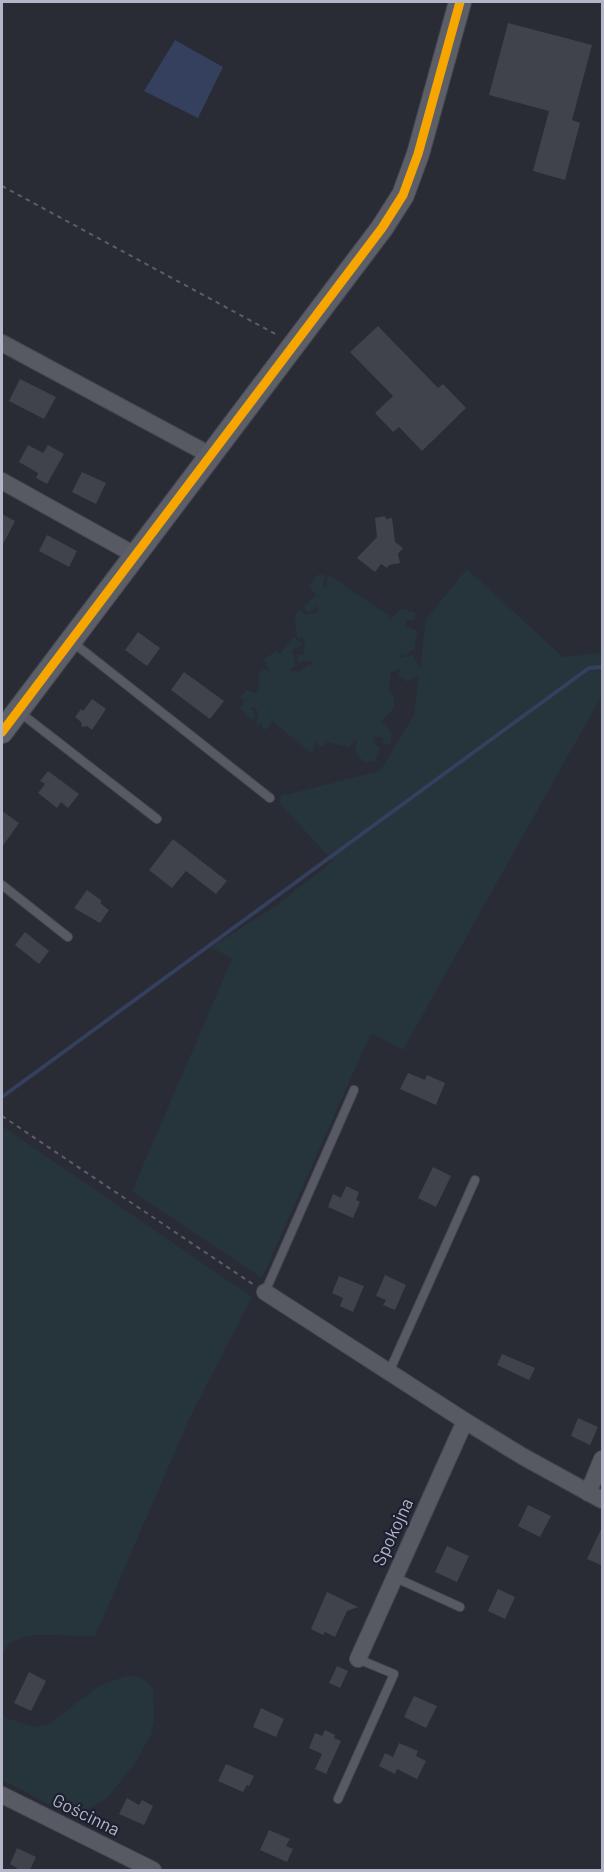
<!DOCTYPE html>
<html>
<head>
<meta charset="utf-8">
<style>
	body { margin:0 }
	#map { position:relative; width:604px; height:1872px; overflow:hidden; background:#292c35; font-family:Barlow,sans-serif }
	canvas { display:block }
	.frame { position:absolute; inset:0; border:3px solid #b2b6c7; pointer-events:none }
</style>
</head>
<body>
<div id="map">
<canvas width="604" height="1872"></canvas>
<div class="frame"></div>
</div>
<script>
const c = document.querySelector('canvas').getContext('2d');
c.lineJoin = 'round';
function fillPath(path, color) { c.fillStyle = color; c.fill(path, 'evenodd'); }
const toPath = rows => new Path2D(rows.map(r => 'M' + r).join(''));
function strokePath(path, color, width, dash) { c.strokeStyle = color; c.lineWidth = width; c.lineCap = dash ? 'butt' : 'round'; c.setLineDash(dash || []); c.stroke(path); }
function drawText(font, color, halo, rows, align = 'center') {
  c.font = font + ' Barlow,sans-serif'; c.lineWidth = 4.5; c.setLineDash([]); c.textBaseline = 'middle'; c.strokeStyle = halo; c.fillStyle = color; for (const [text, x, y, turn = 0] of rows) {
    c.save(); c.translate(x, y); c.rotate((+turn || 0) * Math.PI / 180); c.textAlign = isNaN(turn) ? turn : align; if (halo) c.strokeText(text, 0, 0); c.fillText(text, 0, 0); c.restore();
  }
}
fillPath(toPath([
	[467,569,563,657,602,653,602,695,403,1050,371,1033,262,1278,132,1191,232,959,211,947,277,905,333,861,280,804,281,796,380,771,414,715,419,675,407,682,398,675,401,668,391,672,389,690,394,696,394,708,381,721,391,731,391,743,384,745,382,737,373,737,376,746,380,746,375,761,364,762,355,752,357,739,349,747,327,742,322,747,315,742,312,754,272,721,267,729,262,729,262,723,256,725,259,713,254,707,251,708,256,715,252,721,240,708,244,700,240,697,247,690,254,693,259,689,259,672,266,669,270,672,264,659,276,651,280,654,294,637,302,644,292,651,295,666,290,670,300,672,309,664,314,665,310,660,298,663,298,654,303,655,305,647,303,637,298,638,296,632,295,614,300,609,305,615,318,612,318,606,307,613,304,606,317,595,309,587,317,575,325,575,323,587,328,587,326,584,328,574,389,616,389,620,401,609,415,612,415,620,407,620,405,626,418,631,414,649,405,656,398,655,400,658,413,655,420,669,426,619],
	[2,1126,252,1297,190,1417,95,1636,36,1635,22,1638,8,1644,2,1658],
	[127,1676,141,1677,153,1688,154,1719,151,1735,136,1762,107,1798,80,1814,66,1813,2,1780,2,1714,6,1718,35,1727,49,1724,100,1685]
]), '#26343b');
fillPath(toPath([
	[175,40,223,67,198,118,144,91]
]), '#353f5e');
strokePath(toPath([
	[2,1097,589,668,602,667]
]), '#353f5e', 4);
fillPath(toPath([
	[508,23,592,45,572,120,580,123,565,180,533,171,549,111,489,95],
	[378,326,438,388,443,384,466,408,422,451,399,427,393,432,375,413,393,396,350,352],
	[20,379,56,397,44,419,9,401],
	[28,445,43,453,48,445,64,454,47,484,36,478,38,473,19,462],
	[82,472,106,483,96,504,72,492],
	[2,514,15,521,2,546],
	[385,516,386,519,392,518,395,542,403,548,398,554,400,563,389,565,387,568,381,564,375,572,357,558,377,537,375,518],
	[47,535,77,551,69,567,39,551],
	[138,632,160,648,147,666,125,650],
	[184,672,224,701,210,719,171,690],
	[92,699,106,709,92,730,87,726,82,727,81,722,75,717,81,709,83,711],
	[48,771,79,794,68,808,61,802,57,808,38,793,45,784,40,781],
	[2,811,19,823,2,847],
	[173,839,227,881,216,894,186,871,172,888,149,870],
	[87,890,102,901,100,903,109,910,100,923,74,908],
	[25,932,49,951,39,964,15,945],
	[408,1073,425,1080,427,1075,445,1083,436,1105,400,1089],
	[433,1167,451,1176,436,1207,418,1198],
	[346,1186,359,1192,356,1200,360,1202,353,1218,328,1207,333,1194,341,1198],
	[385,1275,406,1285,395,1310,383,1305,386,1300,376,1296],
	[339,1276,364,1286,353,1312,340,1306,343,1298,332,1293],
	[502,1354,535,1368,529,1380,497,1365],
	[578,1418,598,1427,590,1445,571,1436],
	[528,1505,551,1516,540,1537,518,1526],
	[603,1525,603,1566,587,1559],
	[447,1546,469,1556,457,1582,435,1572],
	[498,1589,515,1597,505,1619,488,1611],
	[327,1592,358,1607,347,1611,335,1637,325,1632,323,1635,311,1629],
	[337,1666,348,1671,340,1688,329,1683],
	[29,1672,46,1681,31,1711,14,1703],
	[414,1696,437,1706,426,1728,404,1717],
	[261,1708,284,1719,276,1737,253,1727],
	[325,1730,335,1735,334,1738,341,1741,326,1774,315,1769,322,1754,309,1748,315,1733,322,1736],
	[399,1743,418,1751,416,1756,426,1761,417,1779,397,1769,395,1774,379,1766,385,1753,393,1757],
	[226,1764,254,1776,249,1786,247,1785,243,1792,218,1781],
	[127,1798,139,1805,142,1800,153,1806,144,1825,119,1814],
	[269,1830,290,1839,286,1846,293,1849,287,1862,260,1850],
	[17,1848,36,1857,30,1870,16,1870,17,1868,10,1864]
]), '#40424c');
const lane = toPath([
	[71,641,270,798],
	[18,711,157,819],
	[2,885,68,937],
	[265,1292,354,1090],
	[389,1372,475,1180],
	[394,1577,460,1607],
	[338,1799,394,1674,358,1659]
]);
const street = toPath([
	[2,343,210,455],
	[2,481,135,555],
	[265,1292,465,1421],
	[588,1493,602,1459],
	[358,1659,465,1421,522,1456,602,1500],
	[2,1795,153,1870]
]);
const secondary = toPath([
	[2,732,382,228,403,195,418,154,460,2]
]);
strokePath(lane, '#45474f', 10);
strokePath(street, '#45474f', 18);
strokePath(secondary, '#45474f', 24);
strokePath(toPath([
	[2,186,279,336],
	[2,1116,254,1285]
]), '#5b5e67', 2, [4.5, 4.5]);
strokePath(lane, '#585a63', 8);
strokePath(street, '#585a63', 16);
strokePath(secondary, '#5c5e68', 22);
strokePath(toPath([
	[2,732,382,228,403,195,418,154,460,2]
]), '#f7a600', 9);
drawText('18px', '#b2b6c7', '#1c2030', [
	["Spokojna",393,1532,-65],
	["Gościnna",86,1815,26]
]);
</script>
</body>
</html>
